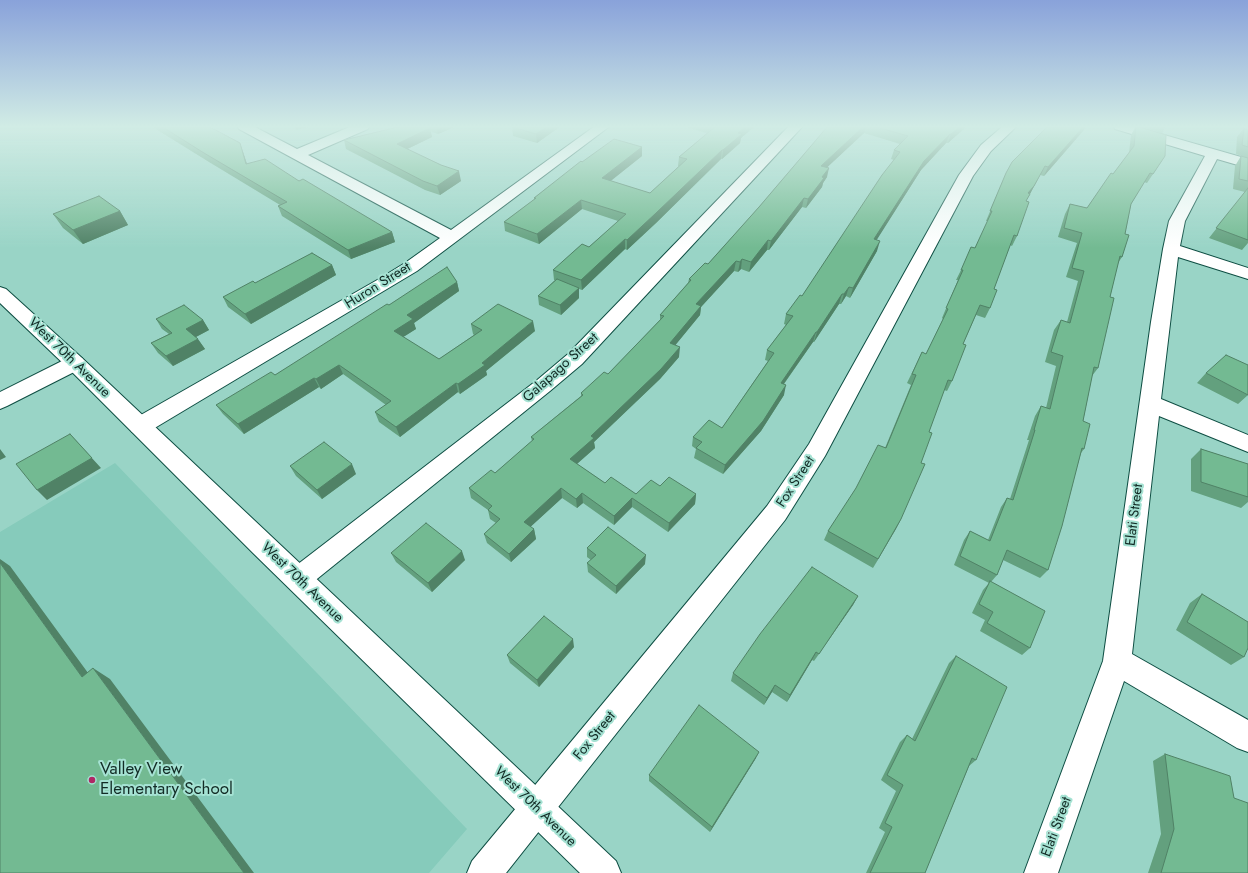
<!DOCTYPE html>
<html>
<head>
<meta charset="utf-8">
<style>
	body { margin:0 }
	canvas { display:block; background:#99d4c6 }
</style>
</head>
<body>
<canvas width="1248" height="873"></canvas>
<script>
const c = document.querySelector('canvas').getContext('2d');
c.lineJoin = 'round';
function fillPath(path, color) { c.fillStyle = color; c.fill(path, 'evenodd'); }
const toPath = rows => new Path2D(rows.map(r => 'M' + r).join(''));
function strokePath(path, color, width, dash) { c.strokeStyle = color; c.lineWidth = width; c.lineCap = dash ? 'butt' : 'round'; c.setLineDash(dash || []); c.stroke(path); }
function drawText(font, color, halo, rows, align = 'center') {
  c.font = font + ' Jost,sans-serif'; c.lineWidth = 4; c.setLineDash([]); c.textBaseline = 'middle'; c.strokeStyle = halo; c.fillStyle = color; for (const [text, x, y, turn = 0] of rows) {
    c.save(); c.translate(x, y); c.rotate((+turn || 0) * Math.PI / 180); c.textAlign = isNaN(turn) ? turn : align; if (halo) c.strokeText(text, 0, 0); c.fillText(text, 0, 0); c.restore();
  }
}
fillPath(toPath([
	[115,463,467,829,429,873,0,873,0,532]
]), '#86cbbb');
const street = toPath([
	[237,126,253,126,297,149,352,126,369,126,368,129,308,155,451,230,595,126,610,126,417,271,148,432,140,434,132,432,129,426,132,420,379,279,405,263,440,238,239,129,237,126],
	[789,126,803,126,582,364,550,391,307,587,298,591,289,587,285,579,289,571,536,381,568,354,789,126],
	[1003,126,1017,126,991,151,973,176,825,456,785,520,506,873,467,873,472,861,767,506,809,444,959,175,981,145,1003,126],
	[1114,126,1133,126,1248,159,1248,168,1217,159,1185,221,1180,246,1248,268,1248,279,1178,257,1161,399,1248,435,1248,452,1159,416,1132,654,1248,720,1248,752,1237,748,1124,681,1058,873,1024,873,1103,661,1151,322,1163,249,1169,221,1205,156,1115,129,1114,126],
	[75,356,82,358,85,363,82,368,7,406,0,409,0,392,68,358,75,356]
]);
const secondary = toPath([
	[0,287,6,289,82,358,616,861,621,873,580,873,253,553,68,368,0,303,0,287]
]);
strokePath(street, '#0e4e43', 2);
strokePath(secondary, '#0e4e43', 2);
fillPath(street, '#fff');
fillPath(secondary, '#fff');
fillPath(toPath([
	[151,126,208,126,243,152,247,164,299,181,392,232,395,242,351,259,282,216,278,206,280,205,209,162],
	[402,126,457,126,438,134,430,131,432,137,407,149,461,181,440,195,425,190,346,149,344,140],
	[561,126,537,143,513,136,512,127],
	[681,126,755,126,741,138,740,143,722,159,721,159,656,223,627,250,625,249,582,290,579,289,579,298,561,315,539,305,538,296,555,280,554,280,553,270,589,247,618,221,582,209,539,244,505,231,504,222,534,200,534,198,582,162,642,147,642,156,610,181,650,193,679,166,678,166,679,157,707,133],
	[828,126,967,126,948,143,946,143,921,170,876,240,877,251,850,298,846,296,841,304,839,304,814,342,813,342,784,384,784,395,761,431,723,474,694,458,696,449,692,446,693,437,722,428,768,361,765,360,767,350,786,325,784,324,786,314,802,296,894,160,891,159,894,150,900,144,864,133,827,167,827,177,823,183,822,187,806,208,802,207,769,250,767,250,749,272,741,269,738,272,734,271,701,307,700,315,675,345,679,357,660,379,594,442,595,448,577,464,605,483,636,494,660,486,696,494,695,504,668,532,632,507,614,525,583,503,577,508,562,498,530,527,534,529,536,539,511,562,487,543,484,534,496,523,490,519,488,510,471,498,469,488,495,473,532,441,531,437,581,396,581,393,608,374,660,320,660,315,688,283,689,279,708,264,759,207],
	[1048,126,1086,126,1083,131,1044,176,1040,175,1026,201,1017,236,1012,246,1010,245,994,289,990,308,985,318,976,315,963,344,952,381,947,391,944,390,929,432,901,519,873,568,824,540,828,531,885,448,911,385,907,383,922,352,926,354,943,319,942,318,958,280,956,280,961,270,975,248,988,221,986,221,1002,183],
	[1136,126,1165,156,1147,183,1144,182,1131,204,1125,234,1122,257,1118,263,1110,297,1098,368,1092,376,1083,421,1084,449,1081,453,1048,570,1040,578,1003,560,997,575,991,582,1030,648,1022,655,980,631,985,620,972,613,983,590,989,583,954,565,964,540,970,531,988,540,1001,507,1007,498,1010,499,1029,440,1027,440,1035,416,1041,406,1046,408,1056,366,1045,362,1054,330,1061,320,1067,322,1078,281,1066,277,1077,243,1058,237,1065,214,1070,204,1087,208,1129,153,1131,135],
	[1137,126,1166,126,1162,133],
	[1244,128,1248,130,1248,158,1236,154,1237,137],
	[1241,156,1248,158,1248,243,1242,250,1209,238,1245,192,1233,189,1235,166],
	[120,211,128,225,83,244,63,228,53,214],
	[332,265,336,275,251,324,228,307,223,297,255,283],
	[457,282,459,291,414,323,416,329,403,337,439,359,474,335,473,334,471,324,535,331,486,371,487,375,460,394,458,392,400,437,379,422,375,412,386,405,343,374,321,389,319,387,244,434,223,414,216,405,275,375,389,305],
	[156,319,203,320,209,330,196,337,205,349,173,366,158,353,151,343,169,334,162,329],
	[1206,373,1248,395,1238,404,1197,383],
	[1201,449,1248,464,1248,502,1241,508,1191,491,1191,459],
	[290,466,356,474,322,499,296,476],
	[587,548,645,564,616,594,588,572,587,563,591,560,587,557],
	[391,553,465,560,432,592,396,562],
	[1202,594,1244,657,1231,665,1176,630,1190,603],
	[858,596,853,605,814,661,812,660,787,702,772,692,764,705,731,681,733,673],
	[574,647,539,687,510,663,507,655],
	[956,656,976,760,969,766,925,873,866,873,885,832,879,828,896,791,881,780,900,742,907,735,912,739,949,663],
	[1165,754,1234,798,1248,873,1148,873,1161,834,1153,761],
	[756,758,710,832,649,781,649,775]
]), '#63a07e');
fillPath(toPath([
	[294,126,314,126,296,130],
	[436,126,457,126,438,134],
	[548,126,561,126,537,143,536,134],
	[746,126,755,126,741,138,740,143,722,159,723,150,738,133],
	[864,126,866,126,864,133,819,175,821,166],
	[961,126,967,126,948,143,951,134],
	[1084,126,1086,126,1083,131,1044,176,1048,167],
	[430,128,432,137,399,153,397,144],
	[950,134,946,143,921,170,871,249,874,239,924,161],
	[240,143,250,173,246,164],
	[642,147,642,156,602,188,602,178],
	[722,150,721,159,656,223,627,250,627,240],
	[1045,166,1040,175,1029,196,1028,193],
	[829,168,827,177,823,183,822,187,806,208,808,199,822,177],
	[459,171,461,181,440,195,437,186],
	[804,198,802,207,769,250,771,241],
	[581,200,582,209,539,244,537,234],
	[120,211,128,225,83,244,73,230],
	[392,232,395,242,351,259,348,250],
	[625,239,625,249,582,290,581,280],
	[768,240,767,250,749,272,751,262],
	[880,241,877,251,850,298,853,288],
	[742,259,741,269,738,272,740,262],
	[736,261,734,271,701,307,700,315,669,353,670,343,696,304],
	[332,265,336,275,251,324,245,314],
	[457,282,459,291,414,323,416,329,397,341,394,331,407,315],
	[849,287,846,296,841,304,844,294],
	[579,288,579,298,561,315,560,305],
	[842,294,839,304,814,342,817,332],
	[203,320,209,330,192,339,186,329],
	[533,321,535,331,486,371,487,375,460,394,458,384,482,363],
	[816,332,813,342,778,392,781,383],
	[198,339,205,349,173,366,166,356],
	[680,347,679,357,660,379,594,442,595,448,571,469,570,459,591,436],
	[339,365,343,374,321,389,316,379],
	[314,378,319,387,244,434,238,424],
	[456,383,458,392,400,437,396,427],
	[786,385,784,395,761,431,723,474,725,465],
	[70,434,101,468,47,500,37,490],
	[0,449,6,457,0,460],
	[352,464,356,474,322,499,317,490],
	[561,488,562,498,526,531,524,522],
	[582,493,583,503,577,508,576,499],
	[696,494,695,504,668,532,669,523],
	[632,498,632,507,614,525,614,516],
	[901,519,896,529,873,568,878,559],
	[534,529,536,539,511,562,509,554],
	[462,551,465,560,432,592,428,583],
	[646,555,645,564,616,594,616,586],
	[0,559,10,566,99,688,82,677,0,563],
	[858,596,853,605,814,661,819,654],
	[573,639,574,647,539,687,537,680],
	[816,652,812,660,787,702,790,695],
	[93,668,110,679,254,873,244,873],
	[775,685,772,692,764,705,767,698],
	[759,752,756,758,710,832,712,827]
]), '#508266');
const building = toPath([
	[161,126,208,126,240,143,246,164,265,159,299,181,303,179,392,232,348,250,278,206,287,202,204,153,161,126],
	[402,126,429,126,430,128,397,144,441,165,459,171,437,186,423,181,344,140,402,126],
	[514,126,548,126,536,134,512,127,514,126],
	[715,126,746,126,738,133,742,134,723,150,722,150,656,213,627,240,625,239,581,280,553,270,582,244,589,247,626,214,581,200,537,234,504,222,536,198,534,198,581,161,582,162,614,139,642,147,602,178,650,193,687,159,679,157,716,126,715,126],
	[828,126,864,126,821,166,829,168,822,177,824,178,808,199,804,198,771,241,768,240,751,262,742,259,740,262,736,261,696,304,701,306,670,343,680,347,661,369,591,436,594,438,570,459,605,483,611,477,636,494,651,480,660,486,669,477,696,494,669,523,632,498,614,516,582,493,576,499,561,488,524,522,534,529,509,554,484,534,500,519,488,510,492,506,469,488,491,470,495,473,534,439,531,437,583,395,581,393,604,372,608,374,664,316,660,315,691,280,689,279,705,263,708,264,759,207,828,126],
	[873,126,961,126,951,134,950,134,924,161,874,239,880,241,853,288,849,287,844,294,842,294,817,332,816,332,781,383,786,385,763,421,725,465,696,448,702,442,693,437,709,420,722,428,774,353,767,350,793,316,786,314,800,295,802,296,882,175,900,152,894,150,908,136,873,126],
	[1048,126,1084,126,1048,167,1045,166,1034,186,1028,193,1030,194,1026,201,1029,202,1017,236,1014,235,994,289,997,290,990,308,980,305,963,344,966,345,952,381,948,380,929,432,932,433,921,463,925,464,901,519,878,559,828,531,856,488,878,445,886,448,916,375,912,374,922,352,926,354,948,309,946,308,963,270,961,270,971,247,975,248,992,211,990,211,1006,173,1012,162,1048,126],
	[1136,126,1166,135,1165,156,1153,174,1150,173,1131,204,1125,234,1129,235,1122,257,1120,256,1110,297,1114,298,1098,368,1094,367,1083,421,1090,424,1084,449,1082,448,1062,526,1048,570,1007,550,997,575,960,556,970,531,990,541,1007,498,1013,500,1035,430,1034,430,1041,406,1050,409,1063,356,1051,352,1061,320,1070,323,1084,271,1072,268,1082,233,1064,228,1070,204,1087,208,1111,173,1113,174,1134,146,1136,126],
	[1244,128,1248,130,1248,147,1242,145,1244,128],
	[1241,156,1248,158,1248,181,1239,179,1241,156],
	[1248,188,1248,240,1216,228,1248,188],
	[99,196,120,211,73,230,53,214,99,196],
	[312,253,332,265,245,314,223,297,253,281,255,283,312,253],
	[447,267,457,282,407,315,413,319,394,331,439,359,482,330,471,324,498,304,533,321,482,363,485,365,458,384,456,383,396,427,375,412,391,401,339,365,316,379,314,378,238,424,216,405,271,372,275,375,387,304,389,305,447,267],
	[557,279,579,288,560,305,538,296,557,279],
	[184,305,203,320,186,329,198,339,166,356,151,343,172,333,156,319,184,305],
	[1226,355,1248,365,1248,395,1206,373,1226,355],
	[70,434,92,458,37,490,16,464,70,434],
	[324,442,352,464,317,490,290,466,324,442],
	[1201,449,1248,464,1248,497,1201,482,1201,449],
	[426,523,462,551,428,583,391,553,426,523],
	[608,527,646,555,616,586,587,563,596,555,587,548,608,527],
	[0,563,82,677,93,668,244,873,0,873,0,563],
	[812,567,858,596,819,654,816,652,790,695,775,685,767,698,733,673,760,634,812,567],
	[990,581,1045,611,1030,648,987,623,993,612,979,604,990,581],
	[1202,594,1248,622,1248,648,1244,657,1187,622,1202,594],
	[544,616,573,639,537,680,507,655,544,616],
	[956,656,1007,687,976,760,972,758,925,873,870,873,892,827,885,823,903,785,887,775,907,735,915,741,956,656],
	[699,705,759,752,712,827,649,775,699,705],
	[1165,754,1230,776,1234,798,1248,803,1248,873,1161,873,1174,829,1165,754]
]);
fillPath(building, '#73ba92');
strokePath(building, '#508266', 1);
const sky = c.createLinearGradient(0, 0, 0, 248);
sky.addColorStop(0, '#89a2da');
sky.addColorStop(0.51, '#d1ece5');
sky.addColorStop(1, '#d1ece500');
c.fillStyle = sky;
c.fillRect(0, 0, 1248, 248);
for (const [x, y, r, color] of [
	[92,780,4,"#b02665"]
]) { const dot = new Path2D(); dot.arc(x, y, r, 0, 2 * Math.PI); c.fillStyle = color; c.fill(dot); strokePath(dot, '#a5e2d3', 1.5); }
drawText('14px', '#122b25', '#a5e2d3', [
	["Huron Street",378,286,-32],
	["West 70th Avenue",69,358,44],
	["Galapago Street",561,368,-42],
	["Fox Street",796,482,-57],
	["Elati Street",1135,515,-83],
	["West 70th Avenue",302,583,44],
	["Fox Street",595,736,-51],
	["West 70th Avenue",535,807,44],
	["Elati Street",1057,827,-70]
]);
drawText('17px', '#122b25', '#a5e2d3', [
	["Valley View",100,770],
	["Elementary School",100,790]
], 'left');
</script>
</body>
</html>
